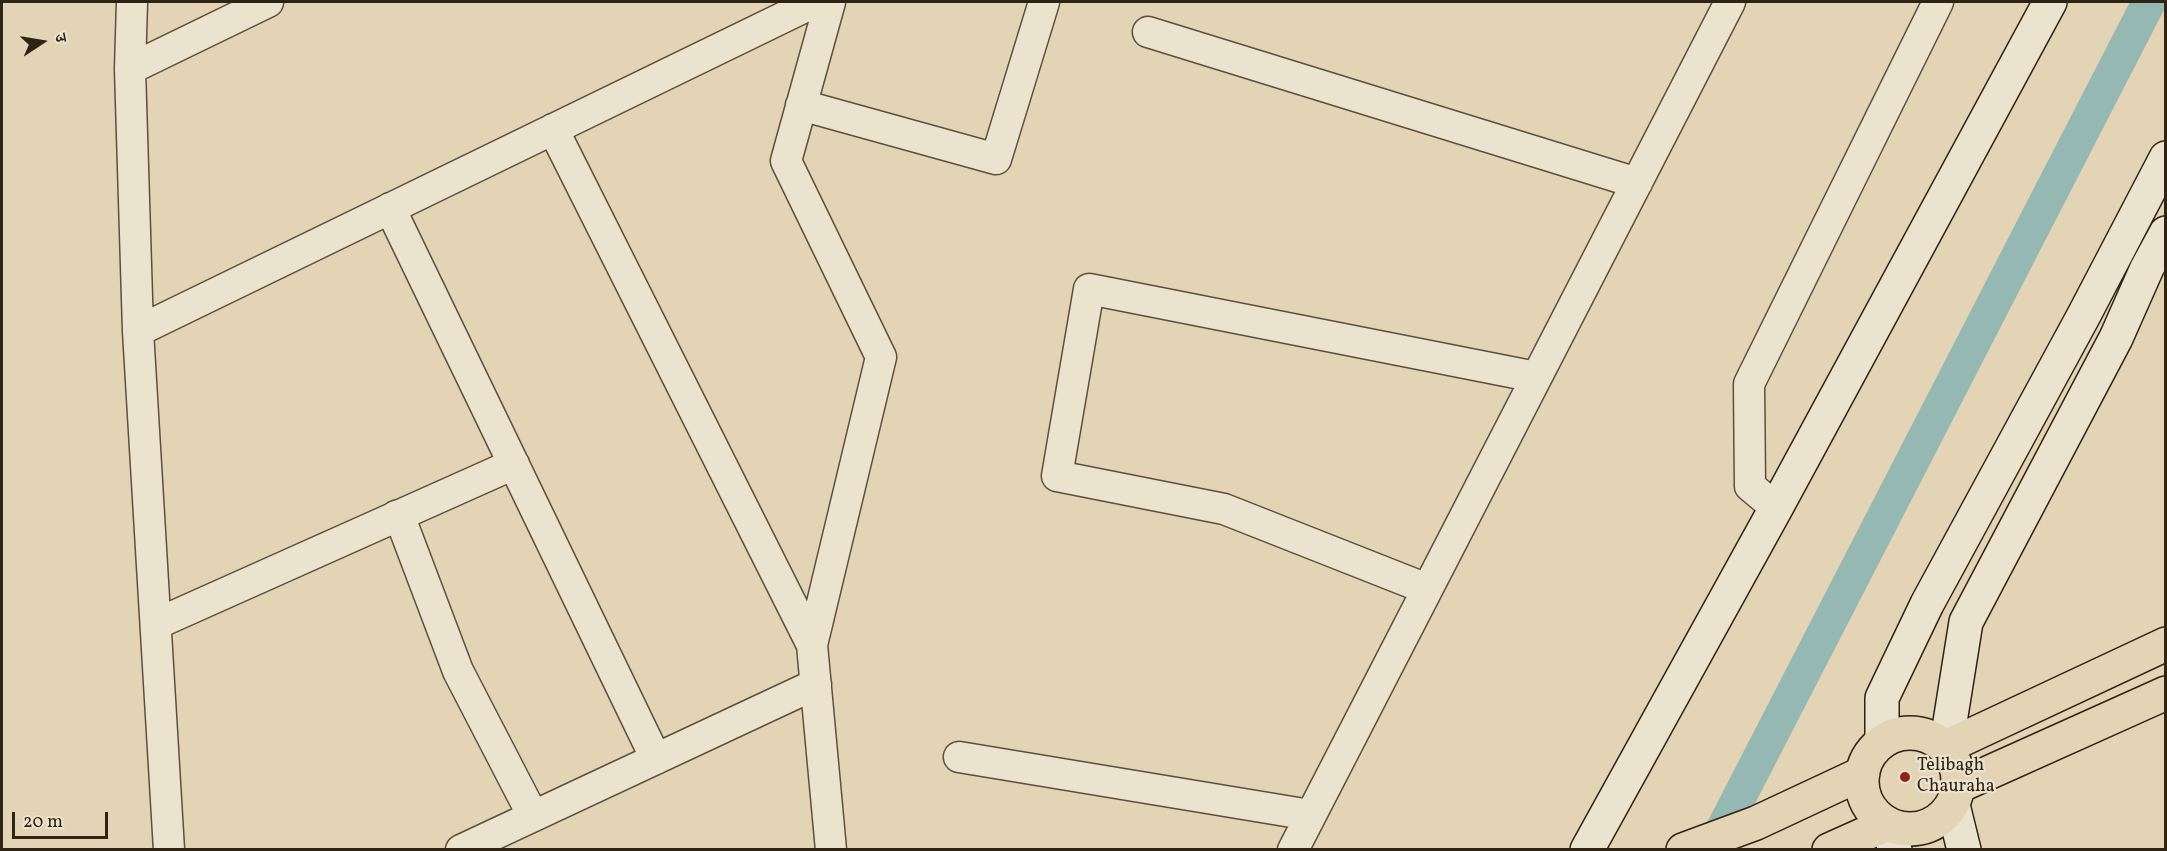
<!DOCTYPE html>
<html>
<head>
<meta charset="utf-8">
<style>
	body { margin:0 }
	#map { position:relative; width:2167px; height:851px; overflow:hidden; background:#e2d4b4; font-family:Vollkorn,"Noto Serif Devanagari",serif }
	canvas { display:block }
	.frame { position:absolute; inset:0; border:3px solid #2f2414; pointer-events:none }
	.north { position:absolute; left:12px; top:12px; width:60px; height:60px; -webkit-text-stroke:4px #ece3ce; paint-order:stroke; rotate:78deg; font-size:16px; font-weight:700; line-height:24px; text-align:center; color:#2f2414 }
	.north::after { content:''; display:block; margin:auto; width:21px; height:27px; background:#2f2414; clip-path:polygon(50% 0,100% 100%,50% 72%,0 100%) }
	.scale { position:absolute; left:12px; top:812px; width:96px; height:27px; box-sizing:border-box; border:3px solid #2f2414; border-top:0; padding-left:8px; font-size:18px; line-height:21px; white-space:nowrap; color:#2f2414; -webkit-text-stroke:4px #ece3ce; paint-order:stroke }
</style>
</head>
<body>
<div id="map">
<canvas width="2167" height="851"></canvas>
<div class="frame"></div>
<div class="north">उ</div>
<div class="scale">20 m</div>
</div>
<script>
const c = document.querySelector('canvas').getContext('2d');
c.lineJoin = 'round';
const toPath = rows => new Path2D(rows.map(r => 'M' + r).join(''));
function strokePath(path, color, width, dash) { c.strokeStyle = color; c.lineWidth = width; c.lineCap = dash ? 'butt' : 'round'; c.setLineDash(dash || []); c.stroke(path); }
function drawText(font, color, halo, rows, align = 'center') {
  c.font = font + ' Vollkorn,serif'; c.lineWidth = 4.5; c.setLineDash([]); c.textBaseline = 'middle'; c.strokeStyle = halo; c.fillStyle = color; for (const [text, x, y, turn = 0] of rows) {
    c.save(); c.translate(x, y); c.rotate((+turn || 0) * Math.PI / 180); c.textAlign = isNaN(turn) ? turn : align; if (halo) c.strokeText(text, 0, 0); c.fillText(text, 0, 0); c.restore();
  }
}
strokePath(toPath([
	[1712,850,2149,2]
]), '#95b8b2', 34);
const street = toPath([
	[132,2,130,69,138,331,169,850],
	[830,2,786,161,881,357,812,645,831,850],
	[1148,32,1637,183],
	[130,69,268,2],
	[801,105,996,159,1044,2],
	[553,129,812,645],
	[390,208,656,759],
	[138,331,815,2],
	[1776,508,1750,486,1749,384,1938,2],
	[396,516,399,515,458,671,533,816],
	[1427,589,1224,509,1057,476,1089,289,1536,377],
	[156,624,514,464],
	[959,757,1310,815],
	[461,850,816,684],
	[1293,850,1730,2]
]);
const secondary = toPath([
	[1882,742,1882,698,1927,604,2084,315,2166,158],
	[1946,747,1966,622,2116,338,2147,268,2166,233],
	[1953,805,1964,850],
	[1887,824,1895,850],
	[1587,850,1776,508,2050,2]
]);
const primary = toPath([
	'1862 781a48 48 0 1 1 96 0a48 48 0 1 1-96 0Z',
	[1946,747,2166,644],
	[1959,786,2166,693],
	[1683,850,1756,823,1863,773],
	[1829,850,1887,824]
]);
strokePath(street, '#5c503c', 33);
strokePath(secondary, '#2f2414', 36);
strokePath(primary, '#2f2414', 36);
strokePath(street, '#ece3ce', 30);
strokePath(secondary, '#ece3ce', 33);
strokePath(primary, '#e2d4b4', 33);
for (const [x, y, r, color] of [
	[1905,777,6,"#8f2418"]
]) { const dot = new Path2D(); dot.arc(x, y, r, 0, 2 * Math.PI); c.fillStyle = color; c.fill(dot); strokePath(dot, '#ece3ce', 2); }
drawText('18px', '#2f2414', '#ece3ce', [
	["Telibagh",1917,767],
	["Chauraha",1917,788]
], 'left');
</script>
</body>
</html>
